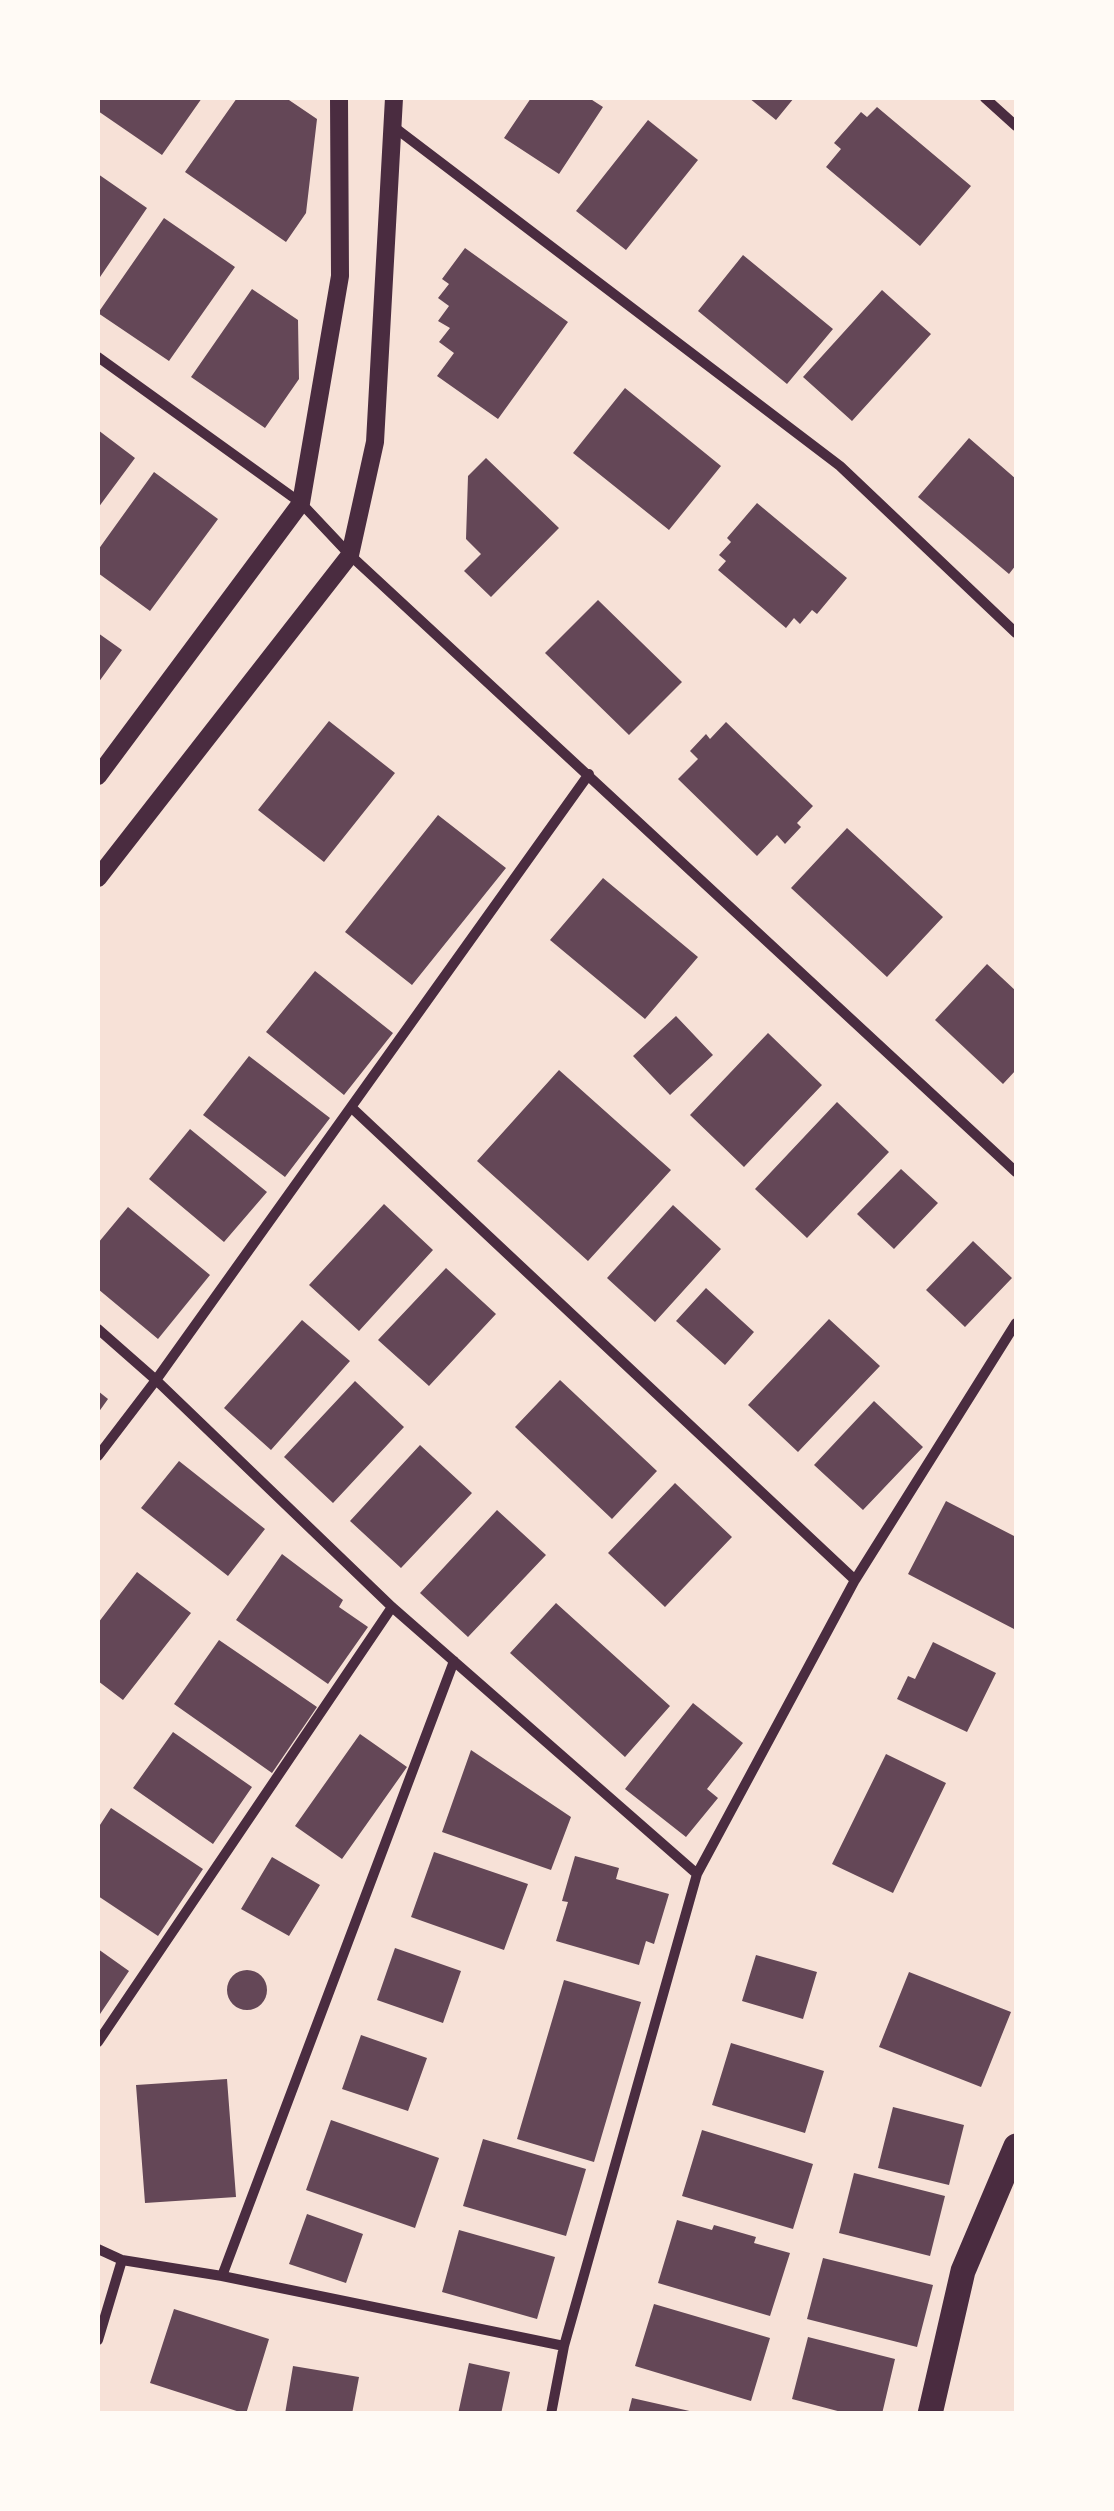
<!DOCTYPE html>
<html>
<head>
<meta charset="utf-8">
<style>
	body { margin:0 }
	#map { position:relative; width:1114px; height:2511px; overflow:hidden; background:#f7e1d7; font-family:Raleway,sans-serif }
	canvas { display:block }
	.frame { position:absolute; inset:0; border:100px solid #fffaf5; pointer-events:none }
</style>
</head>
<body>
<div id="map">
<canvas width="1114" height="2511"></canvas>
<div class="frame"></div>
</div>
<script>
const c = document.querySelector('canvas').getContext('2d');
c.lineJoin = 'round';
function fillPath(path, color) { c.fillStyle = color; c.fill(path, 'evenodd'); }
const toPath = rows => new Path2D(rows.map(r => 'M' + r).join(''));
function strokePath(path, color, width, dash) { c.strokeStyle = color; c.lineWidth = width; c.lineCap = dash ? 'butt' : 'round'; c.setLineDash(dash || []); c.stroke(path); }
fillPath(toPath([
	[98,98,202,98,162,155,98,111],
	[237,98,286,98,317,119,306,213,286,242,185,172],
	[531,98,589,98,603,107,559,174,504,138],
	[749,98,794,98,776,120],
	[877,107,971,186,920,246,826,167,841,149,834,143,861,112,867,117],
	[648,120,698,160,626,250,576,211],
	[98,174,147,208,98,280],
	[164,218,235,267,169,361,98,313],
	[465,248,568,322,498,419,437,376,454,353,439,342,450,328,438,321,449,306,438,298,449,284,442,279],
	[743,255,833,329,787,384,698,311],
	[252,289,298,320,299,379,265,428,191,377],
	[882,290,931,334,852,421,803,377],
	[625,388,721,466,669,530,573,453],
	[98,430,135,458,98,508],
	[969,438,1016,479,1016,565,1009,574,918,497],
	[486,458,559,528,491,597,464,571,481,554,466,539,468,476],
	[154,472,218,519,150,611,98,573,98,550],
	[757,503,847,578,817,614,812,610,800,624,794,618,786,628,718,570,726,561,719,555,731,542,727,538],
	[598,600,682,682,629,735,545,653],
	[98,633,122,650,98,683],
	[329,721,395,773,324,862,258,810],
	[726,722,813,806,797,823,801,827,785,844,777,835,757,856,678,779,698,759,690,751,706,734,710,739],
	[438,815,506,868,412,985,345,932],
	[847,828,943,917,887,977,791,888],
	[603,878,698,957,645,1019,550,940],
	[987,964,1016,991,1016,1070,1003,1084,935,1020],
	[315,971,393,1033,344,1095,266,1032],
	[676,1016,713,1055,670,1095,633,1056],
	[768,1033,822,1085,744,1167,690,1115],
	[249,1056,330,1118,285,1177,203,1115],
	[559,1070,671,1170,588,1261,477,1161],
	[837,1102,889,1152,807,1238,755,1189],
	[190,1129,267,1192,224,1242,149,1179],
	[901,1169,938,1203,894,1249,857,1214],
	[384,1204,433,1250,359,1331,309,1285],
	[673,1205,721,1249,655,1322,607,1278],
	[128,1207,210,1275,158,1339,98,1289,98,1243],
	[973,1241,1012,1278,965,1327,926,1290],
	[446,1268,496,1314,429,1386,378,1340],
	[706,1288,754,1332,725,1365,676,1321],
	[829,1319,880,1366,798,1452,748,1405],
	[302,1320,350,1361,271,1450,224,1408],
	[560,1380,657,1471,612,1519,515,1427],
	[355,1381,404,1427,333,1503,284,1457],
	[98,1391,108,1399,98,1413],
	[874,1401,923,1447,863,1510,814,1465],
	[420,1445,472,1493,401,1568,350,1521],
	[179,1461,265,1529,228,1576,141,1508],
	[675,1483,732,1537,665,1607,608,1553],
	[946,1501,1016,1537,1014,1629,908,1574],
	[497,1510,546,1555,468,1637,420,1593],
	[282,1554,343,1600,339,1607,368,1627,328,1684,236,1620],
	[137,1572,191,1613,123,1700,98,1681,98,1623],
	[556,1603,670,1706,625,1757,510,1653],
	[219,1640,317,1707,272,1773,174,1704],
	[933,1642,996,1673,967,1732,897,1699,908,1676,915,1679],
	[693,1703,743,1743,707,1789,718,1798,686,1837,625,1789],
	[173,1732,252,1787,213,1844,133,1788],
	[360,1734,407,1767,342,1859,295,1826],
	[471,1750,571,1817,551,1870,442,1832],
	[886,1754,946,1783,893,1893,832,1864],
	[111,1808,203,1869,158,1936,98,1896,98,1828],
	[434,1852,528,1884,504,1950,411,1917],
	[575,1856,619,1868,616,1879,669,1894,654,1944,646,1941,639,1965,556,1941,568,1902,562,1901],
	[272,1857,320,1885,289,1936,241,1909],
	[395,1948,461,1971,443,2023,377,2000],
	[98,1949,129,1971,98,2017],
	[756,1955,817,1972,803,2019,742,2001],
	'227 1990a20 20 0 1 1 40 0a20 20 0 1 1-40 0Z',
	[909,1972,1011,2012,981,2087,879,2047],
	[564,1980,641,2002,594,2162,517,2139],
	[361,2035,427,2058,408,2111,342,2089],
	[731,2043,824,2071,805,2133,712,2105],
	[227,2079,236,2197,145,2203,136,2085],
	[893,2107,964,2125,949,2185,878,2168],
	[331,2120,439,2158,415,2228,306,2190],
	[702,2130,813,2164,793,2229,682,2196],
	[483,2139,586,2169,566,2236,463,2206],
	[854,2173,945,2196,930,2256,839,2233],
	[307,2214,363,2234,346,2283,289,2264],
	[677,2220,712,2230,714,2225,756,2237,754,2243,790,2253,770,2316,658,2283],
	[459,2230,555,2257,537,2319,442,2292],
	[823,2258,933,2285,917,2347,807,2319],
	[654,2304,770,2338,751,2401,635,2366],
	[174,2309,269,2339,246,2414,150,2383],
	[808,2337,895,2359,882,2414,849,2414,792,2399],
	[469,2363,510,2372,501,2414,458,2414],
	[293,2366,359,2377,352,2414,285,2414],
	[632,2398,694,2412,694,2414,628,2414]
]), '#644757');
strokePath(toPath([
	[985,98,1016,126],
	[394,127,840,466,1016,633],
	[98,357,301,503,350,555,1016,1172],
	[352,1108,855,1580],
	[98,1329,156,1380,392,1607,697,1874],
	[98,1456,156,1380,589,774],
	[98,2042,392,1607],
	[98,2249,122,2260,222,2276,564,2346],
	[222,2276,454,1661],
	[98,2340,122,2260],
	[551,2414,564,2346,697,1874,855,1580,1016,1323]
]), '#4a2c40', 10);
strokePath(toPath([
	[98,776,301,503,340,276,339,98],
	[98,878,350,555,375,442,394,98]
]), '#4a2c40', 18);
strokePath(toPath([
	[930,2414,963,2271,1016,2146]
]), '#4a2c40', 25);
</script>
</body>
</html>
